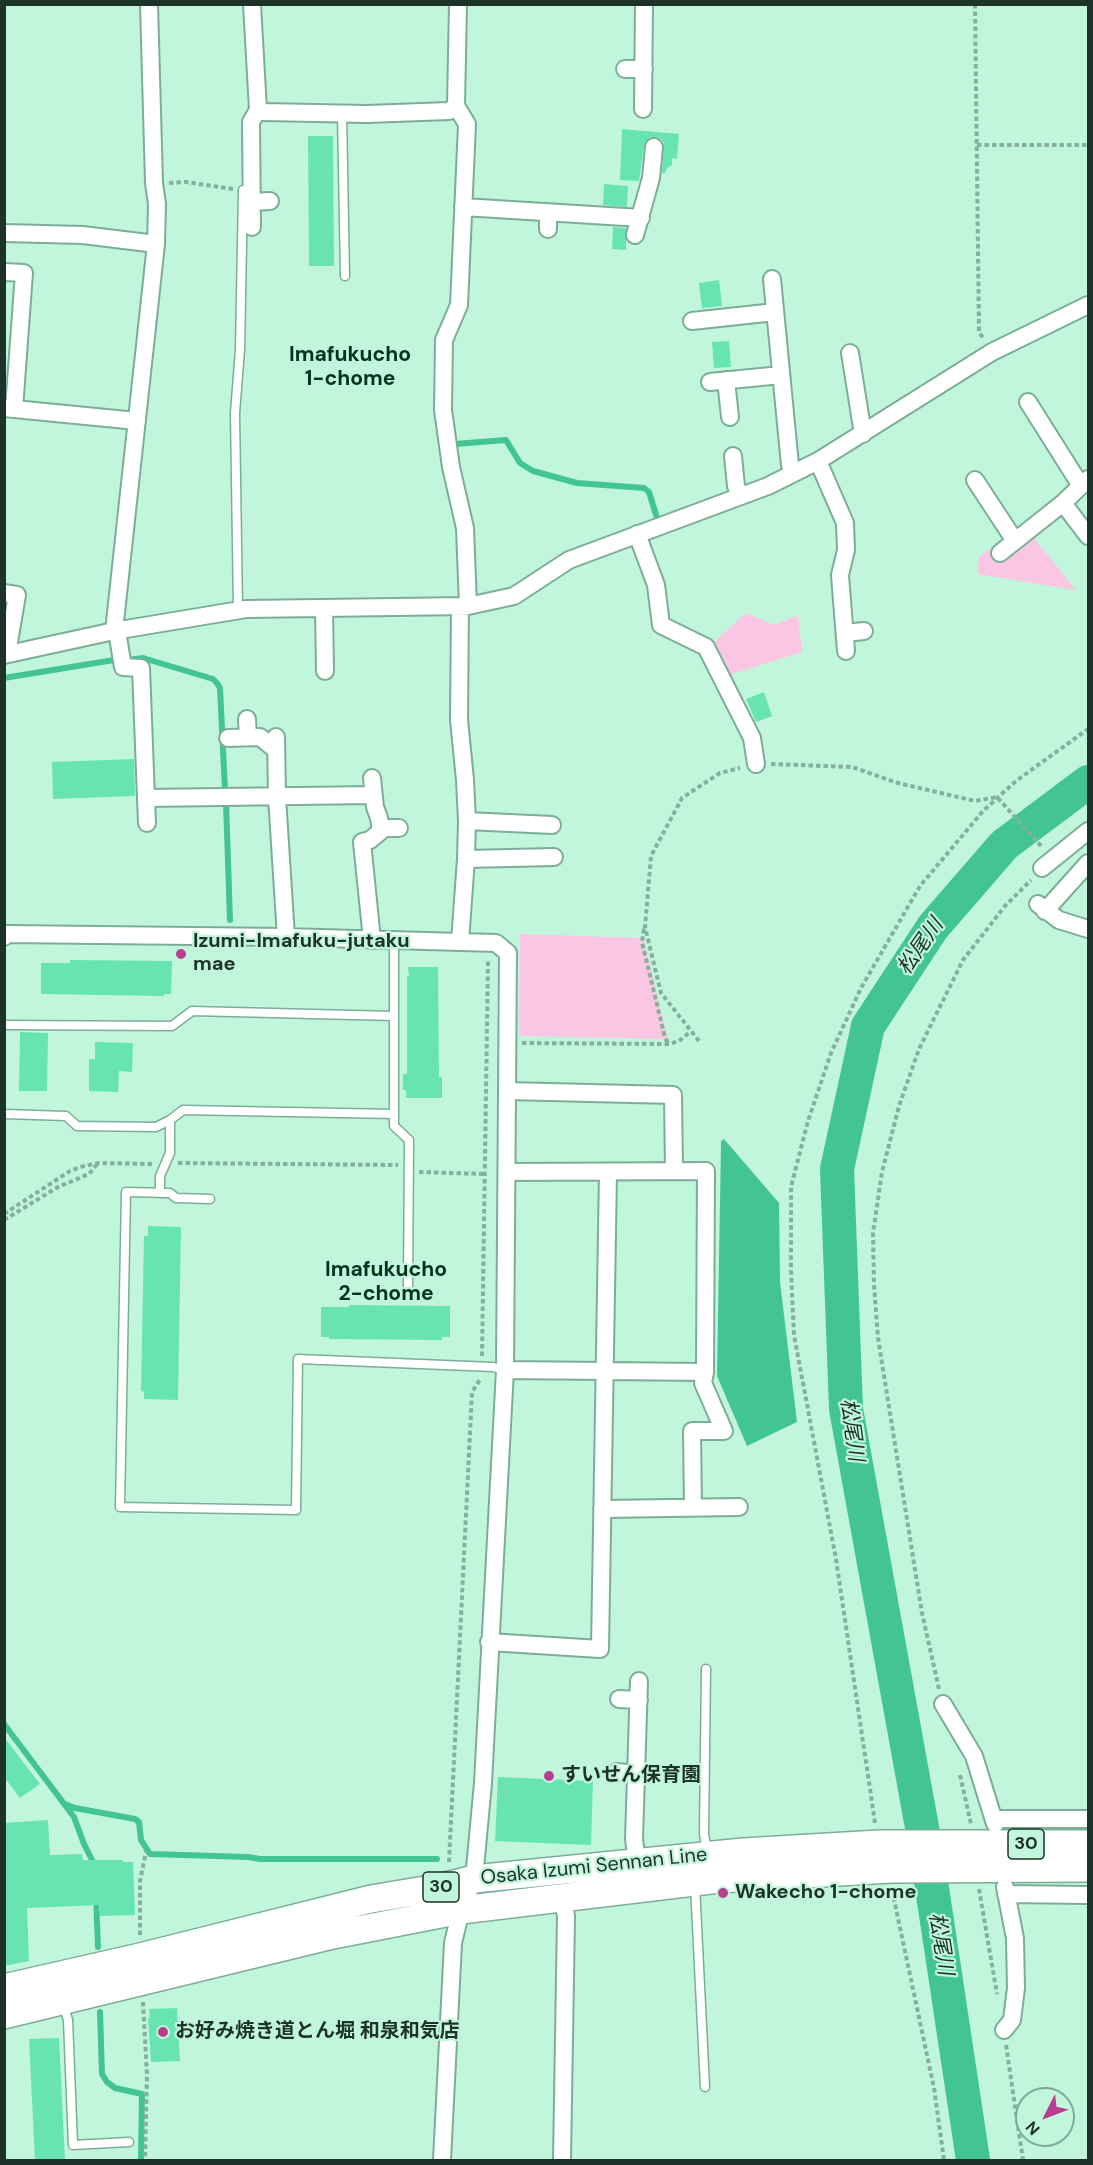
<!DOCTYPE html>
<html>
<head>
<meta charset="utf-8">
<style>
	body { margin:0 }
	#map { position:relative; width:1093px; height:2165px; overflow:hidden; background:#c2f6dc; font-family:"DM Sans",sans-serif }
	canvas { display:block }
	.frame { position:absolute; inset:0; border:6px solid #1d3228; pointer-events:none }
	.north { position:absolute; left:1015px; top:2087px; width:60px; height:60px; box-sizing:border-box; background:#c2f6dc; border:2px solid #80a894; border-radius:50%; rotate:228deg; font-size:16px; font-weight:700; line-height:24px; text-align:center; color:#1d3228 }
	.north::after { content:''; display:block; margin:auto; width:21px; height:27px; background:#b93e8f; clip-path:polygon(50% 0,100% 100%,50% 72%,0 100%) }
</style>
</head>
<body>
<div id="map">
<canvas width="1093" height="2165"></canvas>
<div class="frame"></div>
<div class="north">N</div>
</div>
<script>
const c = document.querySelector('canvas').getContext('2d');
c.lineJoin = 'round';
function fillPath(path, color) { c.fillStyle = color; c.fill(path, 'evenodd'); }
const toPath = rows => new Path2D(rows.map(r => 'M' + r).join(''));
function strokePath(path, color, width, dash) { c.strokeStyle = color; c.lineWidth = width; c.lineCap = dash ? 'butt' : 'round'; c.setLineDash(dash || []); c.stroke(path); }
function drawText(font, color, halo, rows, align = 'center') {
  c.font = font + ' "DM Sans","Noto Sans JP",sans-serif'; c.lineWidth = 4.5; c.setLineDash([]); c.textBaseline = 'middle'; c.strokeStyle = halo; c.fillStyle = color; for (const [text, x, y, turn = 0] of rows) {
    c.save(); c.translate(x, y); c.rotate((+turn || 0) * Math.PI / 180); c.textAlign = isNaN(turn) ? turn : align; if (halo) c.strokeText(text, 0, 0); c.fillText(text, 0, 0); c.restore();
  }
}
fillPath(toPath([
	[1033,537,1076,590,978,574,979,556,991,548,1002,562],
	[746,613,774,625,798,615,802,652,725,676,711,645],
	[520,934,643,938,668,1039,519,1036]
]), '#fbc6e4');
fillPath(toPath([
	[724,1139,779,1203,780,1282,797,1422,747,1446,717,1376,721,1141]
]), '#43c593');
strokePath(toPath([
	[455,444,506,440,520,463,533,471,577,483,644,488,649,492,657,518],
	[128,660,143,658,213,679,217,683,220,688,225,790],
	[4,678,114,660],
	[226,802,230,920],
	[4,1724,74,1817,84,1844,95,1866],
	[65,1804,75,1808,135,1819,139,1822,141,1840,150,1854,248,1857,260,1859,437,1859],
	[96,1897,98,1947],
	[100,2012,102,2074,107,2082,115,2088,142,2094,141,2160]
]), '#43c593', 6);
strokePath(toPath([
	[973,2160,927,1855,846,1409,837,1169,868,1026,933,927,1004,845,1088,782]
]), '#43c593', 34);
fillPath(toPath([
	[622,129,679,134,677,159,672,158,672,165,667,168,665,173,662,173,664,143,660,138,650,137,644,145,639,181,620,180],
	[308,136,333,136,334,266,309,266],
	[604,184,628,186,627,207,603,205],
	[613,227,626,228,626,250,612,249],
	[719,280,722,306,702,308,699,283],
	[729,341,731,367,714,368,712,342],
	[764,692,772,716,756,722,746,699],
	[134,759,135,796,53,799,52,762],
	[70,960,172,961,171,994,164,994,164,996,41,994,41,963,70,963],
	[408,967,438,967,439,1077,442,1077,442,1098,406,1098,406,1090,403,1090,403,1074,407,1074,407,976,409,976],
	[20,1032,48,1033,47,1091,19,1091],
	[95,1042,133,1043,132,1072,119,1071,118,1092,89,1091,89,1059,95,1059],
	[148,1226,181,1227,178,1400,144,1399,144,1392,141,1391,144,1236,148,1236],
	[349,1305,450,1306,450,1337,442,1337,442,1340,329,1339,329,1337,321,1337,321,1307,349,1307],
	[4,1737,40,1784,20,1798,4,1777],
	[498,1777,593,1781,591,1845,495,1841],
	[48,1820,50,1855,82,1854,83,1860,123,1860,123,1862,133,1862,135,1915,100,1916,100,1905,27,1908,29,1961,4,1966,4,1823],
	[177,2008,180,2061,151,2062,148,2018,150,2018,149,2009],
	[59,2038,65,2160,35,2160,29,2039]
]), '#67e4b1');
const service = toPath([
	[342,113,345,276],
	[238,610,235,413,240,350,243,190],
	[4,1025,172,1026,192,1011,394,1016],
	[4,1114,66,1116,77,1126,156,1127,170,1120,183,1110,394,1114,394,941],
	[394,1114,394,1126,409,1140,408,1291],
	[160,1193,160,1176,170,1153,170,1120],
	[210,1199,176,1198,170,1193,126,1192,120,1507,296,1510,298,1359,493,1367,505,1370],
	[706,1669,704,1834,707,1852],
	[695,1885,705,2087],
	[63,2004,68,2020,73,2145,129,2142]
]);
const minor = toPath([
	[252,4,258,110,263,112,367,114,449,111,456,106],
	[458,4,456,106,467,124,459,305,444,340,443,410,451,467,465,528,468,606],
	[625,69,644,69],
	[643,109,644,4],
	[252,202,270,201],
	[463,207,641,218],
	[252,227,251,122,258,110],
	[548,229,548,212],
	[4,233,83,235,156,244],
	[635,235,651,178,654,147],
	[4,272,24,273,14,409],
	[772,279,790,465,793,473],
	[692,321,775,312],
	[850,353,863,434],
	[726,380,730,417],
	[710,382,781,375],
	[1028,402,1081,486],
	[4,408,137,421],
	[733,456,736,486,740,495],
	[818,461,845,523,846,550,840,575,846,651],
	[975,480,1015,541],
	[1063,503,1088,536],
	[637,534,656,585,661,625,706,647,752,738,756,764],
	[1000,553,1063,503,1088,479],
	[4,593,17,595,7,654],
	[460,606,459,720,465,780,467,821,466,859,460,942],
	[324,608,325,671],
	[114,631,156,244,157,204,154,183,149,4],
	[117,631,123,667,141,668,146,798,373,795],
	[845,633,864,631],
	[4,655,114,631,246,609,468,606,514,596,569,560,768,486,818,461,992,352,1088,305],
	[247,719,248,737],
	[276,737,277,797,286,937],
	[228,738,260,737,276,750],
	[146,798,147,823],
	[467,821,552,825],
	[380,828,399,828],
	[466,859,554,857],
	[1042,868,1088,831],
	[1038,904,1059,920,1088,929],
	[1045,911,1088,863],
	[4,937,6,934,286,937,496,943,508,953,505,1370,483,1783,474,1879,461,1910,453,1943,442,2160],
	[372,940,362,842,370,840,381,831,379,818,375,807,372,778],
	[507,1091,673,1095,674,1171],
	[505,1370,705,1372,706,1171,507,1172],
	[693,1508,692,1431,724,1431,703,1383,705,1372],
	[602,1509,739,1507],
	[489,1642,600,1649,608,1172],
	[619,1699,639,1700],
	[943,1704,974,1756,995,1824],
	[617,1772,636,1774],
	[994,1819,1088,1819],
	[637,1862,634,1839,639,1681],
	[1006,1894,1088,1895],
	[1004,2030,1012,2020,1016,1988,1015,1938,1005,1887],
	[562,2160,566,1916,562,1897]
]);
const primary = toPath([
	[4,1988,140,1957,371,1899,437,1888,474,1879,743,1852,879,1844,1088,1844],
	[4,2015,333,1935,461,1910,719,1879,891,1869,1088,1868]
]);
strokePath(service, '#7cae97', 11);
strokePath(minor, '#7cae97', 20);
strokePath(primary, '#7cae97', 30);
strokePath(toPath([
	[975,4,979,332,983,338],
	[977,145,1088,145],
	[169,183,186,182,233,189],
	[771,764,852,767,898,783,975,801,997,797,1042,847],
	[644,929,642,942,665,1038,669,1044],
	[699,1041,661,993,645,927,651,856,682,798,720,773,740,768],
	[522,1043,669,1044,679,1041,690,1032],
	[178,1163,398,1165],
	[419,1172,484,1174],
	[4,1214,70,1171,84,1166,99,1163,153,1164],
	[4,1220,58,1187,89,1174,98,1163],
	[482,1356,488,959],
	[939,1689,922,1613,878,1338,874,1285,873,1233,882,1172,899,1106,919,1049,963,960,1005,906,1031,880],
	[960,1775,971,1824],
	[875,1823,836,1559,794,1335,791,1271,791,1187,808,1121,831,1053,861,988,920,886,983,811,1016,781,1088,729],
	[449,1862,472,1392,481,1378],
	[979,1889,997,1994],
	[892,1890,934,2088,944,2160],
	[140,1935,140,1881,146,1852],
	[143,2002,147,2075,145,2160],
	[1006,2045,1023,2160]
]), '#87b09c', 4, [4.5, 3]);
strokePath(service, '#fff', 8);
strokePath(minor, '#fff', 16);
strokePath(primary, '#fff', 27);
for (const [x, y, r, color] of [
	[181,954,6,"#b93e8f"],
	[549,1776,6,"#b93e8f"],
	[723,1893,6,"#b93e8f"],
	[163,2032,6,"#b93e8f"]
]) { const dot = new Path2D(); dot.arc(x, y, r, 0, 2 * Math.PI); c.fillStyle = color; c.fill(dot); strokePath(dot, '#c2f6dc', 2); }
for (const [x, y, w] of [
	[1026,1844,36],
	[441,1887,36]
]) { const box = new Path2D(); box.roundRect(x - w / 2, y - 15, w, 30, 4.5); c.fillStyle = '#c2f6dc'; c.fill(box); strokePath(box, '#1d3228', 1.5); }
drawText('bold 18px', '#1d3228', null, [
	["30",1026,1844],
	["30",441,1887]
]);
drawText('bold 20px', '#1d3228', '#c2f6dc', [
	["Izumi-Imafuku-jutaku",193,942],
	["mae",193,965],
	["すいせん保育園",561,1776],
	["Wakecho 1-chome",735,1893],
	["お好み焼き道とん堀 和泉和気店",175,2032]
], 'left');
drawText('20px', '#1d3228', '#c2f6dc', [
	["Osaka Izumi Sennan Line",594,1867,-6]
]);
drawText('bold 21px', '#003421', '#c2f6dc', [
	["Imafukucho",350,355],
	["1-chome",350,379],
	["Imafukucho",386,1270],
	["2-chome",386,1294]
]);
drawText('italic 21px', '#1b3027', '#c2f6dc', [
	["松尾川",921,947,-55],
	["松尾川",851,1430,82],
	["松尾川",940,1944,81]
]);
</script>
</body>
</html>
